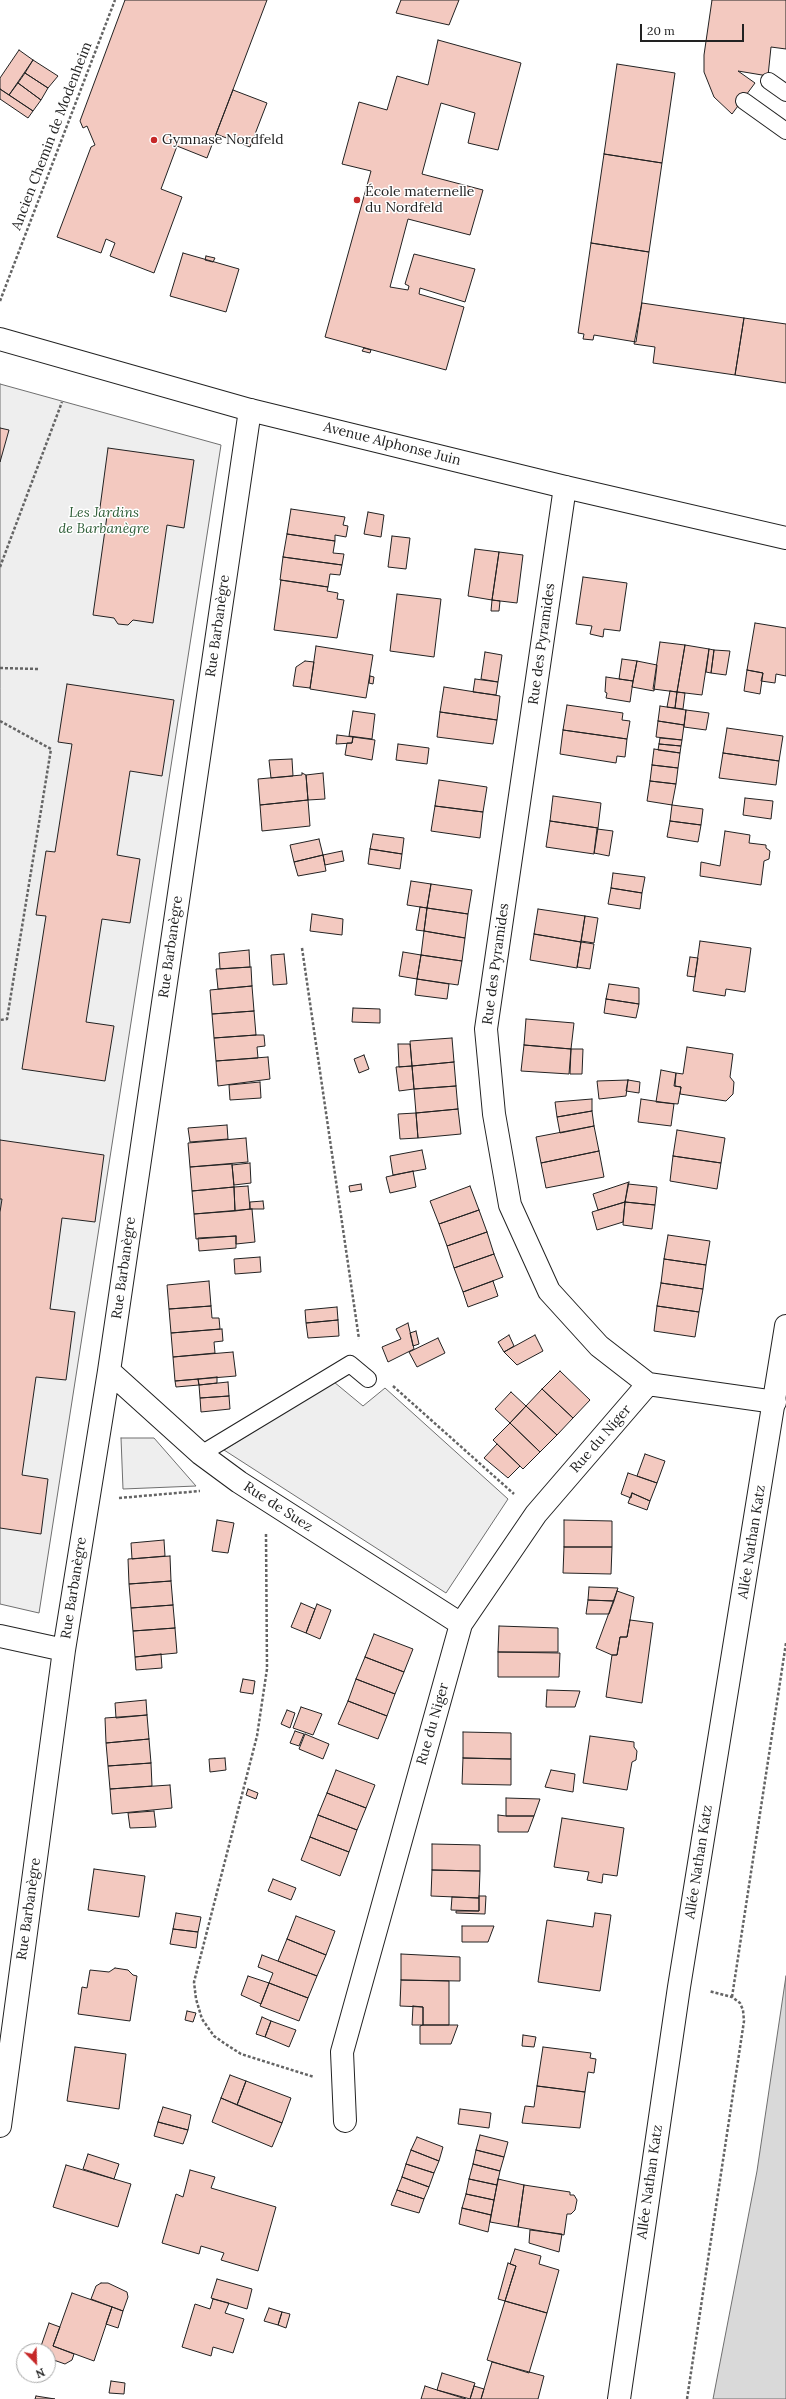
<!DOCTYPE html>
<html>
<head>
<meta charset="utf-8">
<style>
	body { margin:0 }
	#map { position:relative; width:786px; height:2399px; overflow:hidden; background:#fff; font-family:Lora,serif }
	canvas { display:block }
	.north { position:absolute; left:16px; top:2343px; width:40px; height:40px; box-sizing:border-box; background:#fff; border:1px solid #a7a7a7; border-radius:50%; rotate:157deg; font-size:11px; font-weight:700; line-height:16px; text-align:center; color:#222 }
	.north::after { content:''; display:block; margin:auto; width:14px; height:18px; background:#c62828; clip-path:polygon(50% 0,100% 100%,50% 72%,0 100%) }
	.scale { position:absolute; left:640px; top:24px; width:104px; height:18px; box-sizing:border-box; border:2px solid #222; border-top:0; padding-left:5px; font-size:12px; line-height:14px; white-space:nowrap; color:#222; -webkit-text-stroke:3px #fff; paint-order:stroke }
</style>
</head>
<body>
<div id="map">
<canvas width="786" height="2399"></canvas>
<div class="north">N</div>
<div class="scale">20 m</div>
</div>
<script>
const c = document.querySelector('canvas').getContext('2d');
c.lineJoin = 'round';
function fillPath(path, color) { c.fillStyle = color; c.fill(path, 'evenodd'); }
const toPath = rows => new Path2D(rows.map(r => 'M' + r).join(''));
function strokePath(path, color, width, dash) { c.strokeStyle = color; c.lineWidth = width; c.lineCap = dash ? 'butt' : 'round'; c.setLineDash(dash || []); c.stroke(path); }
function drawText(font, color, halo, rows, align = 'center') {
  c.font = font + ' Lora,serif'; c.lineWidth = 3; c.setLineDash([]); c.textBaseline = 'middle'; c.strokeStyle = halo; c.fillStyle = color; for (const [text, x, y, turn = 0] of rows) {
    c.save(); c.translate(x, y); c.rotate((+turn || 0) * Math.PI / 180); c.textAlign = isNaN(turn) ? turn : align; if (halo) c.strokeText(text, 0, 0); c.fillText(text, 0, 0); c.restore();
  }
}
const green = toPath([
	[0,384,221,445,39,1613,0,1604,0,384],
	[334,1382,363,1406,385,1388,508,1499,446,1593,224,1450,334,1382],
	[121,1438,154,1438,196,1486,123,1489,121,1438]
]);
fillPath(green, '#eee');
strokePath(green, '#6f6f6f', 1);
const water = toPath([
	[786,1976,786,2399,713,2399,757,2171,786,1976]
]);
fillPath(water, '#d9d9d9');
strokePath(water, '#6f6f6f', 1);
const building = toPath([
	[125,0,267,0,207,158,177,146,161,189,182,197,154,273,110,256,115,243,106,239,101,253,57,237,91,147,95,145,87,126,83,128,80,121,125,0],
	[401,0,459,0,449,25,396,13,401,0],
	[712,0,786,0,786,49,771,47,768,76,738,71,755,83,732,114,714,97,704,72,704,55,712,0],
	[438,40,521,63,498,150,468,143,475,113,441,103,422,174,483,190,470,235,408,219,390,287,408,290,409,286,405,284,414,254,475,269,465,302,420,288,419,294,464,307,446,370,325,337,371,171,342,164,359,102,387,110,397,76,428,85,438,40],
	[19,50,33,60,9,95,0,89,0,78,19,50],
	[33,60,58,76,48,88,25,73,33,60],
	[617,64,675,73,662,163,604,154,617,64],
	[25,73,48,88,41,100,18,83,25,73],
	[18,83,41,100,33,111,9,95,18,83],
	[0,89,33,111,28,118,0,99,0,89],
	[233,90,267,103,250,147,216,134,233,90],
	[604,154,662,163,649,252,591,243,604,154],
	[591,243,649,252,636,342,594,335,593,340,583,339,584,334,578,333,591,243],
	[183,253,239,269,226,312,170,296,183,253],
	[206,256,215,258,213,262,205,260,206,256],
	[642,303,744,318,735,375,653,363,655,347,634,344,642,303],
	[744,318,786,324,786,383,735,375,744,318],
	[364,348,371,350,370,353,362,351,364,348],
	[0,428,9,430,0,462,0,428],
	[108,448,194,460,184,528,167,525,153,623,133,620,128,625,118,624,114,618,93,615,107,516,99,515,108,448],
	[291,509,345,517,343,525,348,526,346,537,335,535,335,541,287,534,291,509],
	[368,512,384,515,381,537,364,534,368,512],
	[287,534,335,541,333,553,344,554,342,565,283,557,287,534],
	[392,536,410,538,406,569,388,567,392,536],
	[475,549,499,552,492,600,468,596,475,549],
	[499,552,523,555,517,603,492,600,499,552],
	[283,557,342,565,340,575,330,574,328,587,280,580,283,557],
	[583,577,627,583,620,631,604,629,603,637,590,634,592,626,576,624,583,577],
	[281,580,328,587,327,591,338,593,337,599,344,600,337,638,274,630,281,580],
	[397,594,441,599,434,657,390,651,397,594],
	[492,600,500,601,499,611,491,611,492,600],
	[755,623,786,628,786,676,776,674,775,683,761,681,763,673,747,670,755,623],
	[660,642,685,645,677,692,653,689,660,642],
	[685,645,709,649,702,695,677,692,685,645],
	[316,646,373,655,366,698,310,689,316,646],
	[709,649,714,650,711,673,706,672,709,649],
	[714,650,730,651,726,675,711,673,714,650],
	[485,652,502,655,498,682,481,679,485,652],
	[622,659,637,661,633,681,619,679,622,659],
	[305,661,314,662,310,688,293,686,296,667,305,661],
	[637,661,657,665,654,691,632,687,637,661],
	[747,670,763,673,760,694,744,691,747,670],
	[370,676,374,677,373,684,369,683,370,676],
	[606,677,633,681,630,702,606,698,607,693,605,692,606,677],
	[475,679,498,682,496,695,473,692,475,679],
	[67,684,174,700,162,776,130,771,117,855,140,859,130,923,102,919,86,1022,114,1026,105,1081,22,1069,46,916,36,915,46,851,55,852,72,744,58,742,67,684],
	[444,687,500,696,497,720,440,712,444,687],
	[670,691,677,692,675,708,667,707,670,691],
	[677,692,685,693,683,709,675,708,677,692],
	[567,705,623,713,622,720,630,721,627,739,563,730,567,705],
	[660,706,686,710,684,725,658,721,660,706],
	[686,710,709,713,706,730,684,727,686,710],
	[353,711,375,714,372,739,349,736,353,711],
	[440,712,497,720,493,744,437,737,440,712],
	[658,721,684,725,682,740,656,737,658,721],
	[727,728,783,736,779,761,723,753,727,728],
	[563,730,627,739,625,757,617,756,616,763,560,754,563,730],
	[337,735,353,737,352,743,336,744,337,735],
	[353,737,375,740,372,760,345,755,347,743,352,743,353,737],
	[660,738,682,740,681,746,659,744,660,738],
	[398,744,429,748,427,764,396,760,398,744],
	[659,744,681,746,680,753,658,750,659,744],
	[654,749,680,753,678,768,652,765,654,749],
	[723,753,779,761,776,785,719,778,723,753],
	[292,759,293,776,271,778,269,760,292,759],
	[652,765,678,768,676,784,650,781,652,765],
	[302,773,306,775,308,800,260,805,258,779,302,775,302,773],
	[323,773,325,799,308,800,306,775,323,773],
	[439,780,487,787,483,812,435,806,439,780],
	[650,781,676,784,672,805,647,801,650,781],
	[553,796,601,803,598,828,550,821,553,796],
	[745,798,773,801,771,819,743,815,745,798],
	[308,800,310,826,262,831,260,805,308,800],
	[672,805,703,809,701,825,670,821,672,805],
	[435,806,483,812,480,838,431,831,435,806],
	[550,821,598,828,594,854,546,847,550,821],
	[670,821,701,825,698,842,667,837,670,821],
	[597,829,613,831,609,856,594,853,597,829],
	[725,831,750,835,749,843,766,845,766,848,770,851,769,859,764,861,761,885,700,876,701,862,720,866,725,831],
	[373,834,404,838,402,854,370,849,373,834],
	[319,839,323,855,294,862,290,845,319,839],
	[370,849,402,854,400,869,368,864,370,849],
	[342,851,344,861,325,865,323,855,342,851],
	[323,855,326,871,298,876,294,862,323,855],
	[613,873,645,877,642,893,611,888,613,873],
	[411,881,431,884,427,908,407,905,411,881],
	[431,884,472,890,468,914,427,908,431,884],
	[611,888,642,893,640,909,608,904,611,888],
	[420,907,427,908,424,931,416,930,420,907],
	[427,908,468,914,465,938,424,931,427,908],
	[538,909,585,916,581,942,534,934,538,909],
	[312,914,343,919,342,935,310,931,312,914],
	[585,916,598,918,594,943,581,941,585,916],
	[424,931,465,938,462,961,421,955,424,931],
	[534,934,581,942,577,968,530,960,534,934],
	[700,941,751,948,745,992,726,989,725,996,693,991,700,941],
	[581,942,594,944,590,969,577,967,581,942],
	[249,950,250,967,220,969,219,953,249,950],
	[403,952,421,955,417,979,399,976,403,952],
	[284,954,287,984,273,985,271,955,284,954],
	[421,955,462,961,458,985,417,979,421,955],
	[690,957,698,958,695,977,687,976,690,957],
	[251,967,252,986,218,989,216,969,251,967],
	[417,979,449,984,447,999,415,995,417,979],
	[609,984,639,988,639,1004,606,999,609,984],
	[252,986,254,1011,212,1014,210,990,252,986],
	[606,999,639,1004,636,1018,604,1013,606,999],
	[353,1008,380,1009,380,1023,352,1022,353,1008],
	[254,1011,256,1035,214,1038,212,1014,254,1011],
	[526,1019,574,1023,571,1049,524,1045,526,1019],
	[256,1035,264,1035,265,1046,257,1047,258,1058,216,1061,214,1038,256,1035],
	[452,1038,454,1062,412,1066,410,1041,452,1038],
	[398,1044,410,1044,412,1066,399,1067,398,1044],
	[524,1045,571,1049,569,1074,521,1071,524,1045],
	[687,1047,733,1054,730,1077,734,1082,733,1094,726,1101,680,1094,681,1087,675,1086,676,1073,683,1074,687,1047],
	[571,1049,583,1049,582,1074,570,1074,571,1049],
	[364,1055,369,1069,359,1073,354,1059,364,1055],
	[268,1057,270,1079,218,1086,216,1061,268,1057],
	[454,1062,456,1086,414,1089,412,1066,454,1062],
	[412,1066,414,1089,399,1091,396,1067,412,1066],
	[661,1070,676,1073,674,1086,681,1087,678,1104,656,1102,661,1070],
	[628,1080,640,1082,639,1093,626,1091,628,1080],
	[628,1080,626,1096,599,1099,597,1081,628,1080],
	[260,1082,261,1098,230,1100,229,1085,260,1082],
	[456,1086,458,1109,416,1113,414,1089,456,1086],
	[592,1099,592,1111,557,1117,555,1102,592,1099],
	[641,1099,674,1104,671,1126,638,1122,641,1099],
	[458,1109,461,1134,418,1138,416,1113,458,1109],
	[592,1111,594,1126,560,1133,557,1117,592,1111],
	[416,1113,418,1138,400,1139,398,1114,416,1113],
	[227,1125,228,1139,190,1142,188,1128,227,1125],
	[594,1126,599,1151,541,1163,536,1137,594,1126],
	[677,1130,725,1138,721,1163,673,1156,677,1130],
	[246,1138,248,1162,190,1167,188,1143,246,1138],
	[0,1140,104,1155,95,1222,62,1218,50,1309,75,1312,66,1380,36,1377,22,1475,48,1479,41,1534,0,1528,0,1212,2,1199,0,1199,0,1140],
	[422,1150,426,1169,393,1175,390,1156,422,1150],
	[599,1151,604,1177,546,1188,541,1163,599,1151],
	[673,1156,721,1163,717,1189,670,1181,673,1156],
	[250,1163,251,1183,234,1185,232,1165,250,1163],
	[232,1164,234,1187,192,1191,190,1167,232,1164],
	[413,1171,416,1187,390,1193,386,1177,413,1171],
	[629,1182,625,1202,598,1210,593,1194,629,1182],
	[361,1184,362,1190,350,1192,349,1186,361,1184],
	[628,1184,657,1187,655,1205,625,1202,628,1184],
	[248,1186,250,1209,235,1211,234,1187,248,1186],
	[470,1186,479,1210,439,1224,430,1201,470,1186],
	[234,1187,235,1211,194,1214,192,1191,234,1187],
	[263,1201,264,1209,250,1209,250,1202,263,1201],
	[625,1202,623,1222,597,1230,592,1212,625,1202],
	[625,1202,655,1205,652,1229,623,1225,625,1202],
	[252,1209,255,1242,236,1244,236,1236,196,1239,194,1214,252,1209],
	[479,1210,487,1232,447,1246,439,1224,479,1210],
	[487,1232,494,1254,454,1268,447,1246,487,1232],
	[668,1235,710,1241,706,1265,664,1259,668,1235],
	[236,1236,236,1248,199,1251,198,1238,236,1236],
	[494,1254,503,1277,463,1292,454,1268,494,1254],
	[260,1257,261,1272,235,1274,234,1259,260,1257],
	[664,1259,706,1265,703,1289,661,1283,664,1259],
	[209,1281,211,1306,169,1309,167,1285,209,1281],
	[493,1281,498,1296,468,1307,463,1292,493,1281],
	[661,1283,703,1289,699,1312,657,1306,661,1283],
	[211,1306,212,1318,219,1318,220,1329,171,1333,169,1309,211,1306],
	[657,1306,699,1312,695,1337,654,1331,657,1306],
	[337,1307,338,1320,306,1323,305,1310,337,1307],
	[338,1320,339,1336,308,1338,306,1323,338,1320],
	[408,1323,414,1349,388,1362,382,1347,401,1339,396,1329,408,1323],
	[222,1329,223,1341,214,1342,215,1353,173,1357,171,1333,222,1329],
	[416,1331,419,1344,413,1346,410,1333,416,1331],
	[509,1335,514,1346,504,1352,498,1342,509,1335],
	[535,1335,543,1351,517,1365,504,1352,535,1335],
	[438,1338,445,1353,417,1367,409,1352,438,1338],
	[233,1352,236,1376,175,1381,173,1357,233,1352],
	[560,1371,590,1400,573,1418,542,1389,560,1371],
	[217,1377,217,1383,199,1385,198,1379,217,1377],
	[198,1379,199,1385,176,1387,175,1381,198,1379],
	[228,1382,229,1396,200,1398,199,1385,228,1382],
	[542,1389,573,1418,557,1435,526,1406,542,1389],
	[511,1392,526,1406,510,1423,495,1409,511,1392],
	[229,1396,230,1409,201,1412,200,1398,229,1396],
	[526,1406,557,1435,540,1452,510,1423,526,1406],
	[510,1423,540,1452,523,1469,493,1440,510,1423],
	[497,1444,520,1466,508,1478,484,1458,497,1444],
	[645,1454,665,1461,657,1483,637,1476,645,1454],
	[628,1473,657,1483,650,1501,632,1493,631,1498,621,1494,628,1473],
	[632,1493,650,1501,647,1510,628,1503,632,1493],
	[217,1520,234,1523,228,1553,212,1551,217,1520],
	[564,1520,612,1521,612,1547,564,1547,564,1520],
	[164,1540,165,1556,132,1559,131,1543,164,1540],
	[564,1547,612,1547,611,1574,563,1573,564,1547],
	[170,1556,171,1581,129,1584,128,1559,170,1556],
	[171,1581,173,1605,131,1608,129,1584,171,1581],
	[589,1587,618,1588,614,1601,588,1600,589,1587],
	[617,1591,634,1597,627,1637,620,1637,617,1655,612,1655,596,1648,617,1591],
	[588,1600,614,1601,609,1614,586,1614,588,1600],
	[301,1603,315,1609,306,1633,291,1627,301,1603],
	[317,1604,331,1610,320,1639,306,1633,317,1604],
	[173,1605,175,1628,133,1631,131,1608,173,1605],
	[630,1620,653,1623,642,1703,606,1697,612,1655,617,1655,620,1637,627,1637,630,1620],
	[499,1626,558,1628,558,1652,498,1652,499,1626],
	[175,1628,177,1653,135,1657,133,1631,175,1628],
	[374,1634,413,1649,404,1672,365,1657,374,1634],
	[498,1652,560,1653,559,1677,498,1677,498,1652],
	[161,1654,162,1668,136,1670,135,1657,161,1654],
	[365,1657,404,1672,395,1694,356,1679,365,1657],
	[243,1679,255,1681,253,1694,240,1692,243,1679],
	[356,1679,395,1694,387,1716,348,1701,356,1679],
	[547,1690,580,1691,575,1707,546,1707,547,1690],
	[146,1700,147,1715,116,1718,115,1703,146,1700],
	[348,1701,387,1716,378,1739,338,1724,348,1701],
	[301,1707,322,1714,313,1735,293,1728,301,1707],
	[287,1710,295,1713,290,1728,281,1724,287,1710],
	[147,1715,149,1739,106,1743,105,1718,147,1715],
	[295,1731,304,1734,299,1746,290,1743,295,1731],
	[463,1732,511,1733,511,1759,463,1758,463,1732],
	[305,1734,329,1744,323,1759,299,1749,305,1734],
	[590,1736,634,1742,634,1747,637,1751,636,1760,632,1762,627,1790,583,1783,590,1736],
	[149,1739,151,1763,108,1766,106,1743,149,1739],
	[225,1758,226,1770,210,1772,209,1759,225,1758],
	[463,1758,511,1759,511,1785,462,1784,463,1758],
	[151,1763,152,1786,110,1789,108,1766,151,1763],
	[336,1770,375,1785,366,1808,327,1793,336,1770],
	[551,1770,575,1774,573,1792,545,1787,551,1770],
	[170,1785,172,1808,112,1814,110,1789,170,1785],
	[248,1789,258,1793,256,1799,246,1795,248,1789],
	[327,1793,366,1808,357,1830,318,1815,327,1793],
	[506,1798,540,1799,534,1816,506,1816,506,1798],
	[154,1811,156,1827,130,1828,128,1813,154,1811],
	[318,1815,357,1830,349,1852,310,1837,318,1815],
	[498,1815,506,1816,534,1816,528,1832,498,1832,498,1815],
	[562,1818,624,1828,617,1876,603,1874,602,1883,587,1880,589,1872,554,1867,562,1818],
	[310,1837,349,1852,340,1876,301,1860,310,1837],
	[432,1844,480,1845,480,1871,432,1870,432,1844],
	[94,1869,145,1876,139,1917,88,1910,94,1869],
	[432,1870,480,1871,479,1898,431,1896,432,1870],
	[273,1879,296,1888,291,1900,268,1891,273,1879],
	[479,1896,486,1896,485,1914,456,1913,456,1911,479,1911,479,1896],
	[452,1897,479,1898,479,1911,451,1910,452,1897],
	[176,1913,201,1917,198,1932,173,1929,176,1913],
	[595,1913,611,1915,600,1991,538,1982,547,1920,593,1927,595,1913],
	[296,1916,335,1931,326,1955,287,1939,296,1916],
	[462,1926,494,1926,488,1942,462,1942,462,1926],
	[173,1929,198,1932,196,1948,170,1944,173,1929],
	[287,1939,326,1955,317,1976,278,1961,287,1939],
	[401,1954,460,1957,460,1981,401,1980,401,1954],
	[262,1955,317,1976,308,1998,269,1983,273,1973,258,1967,262,1955],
	[115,1968,128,1970,133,1975,137,1976,130,2021,78,2014,82,1987,87,1988,90,1970,109,1972,115,1968],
	[248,1976,269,1983,261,2004,241,1995,248,1976],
	[401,1980,449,1981,449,2025,423,2025,423,2007,400,2006,401,1980],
	[269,1983,308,1998,299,2021,260,2006,269,1983],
	[413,2006,423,2007,423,2025,412,2025,413,2006],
	[187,2011,196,2013,193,2022,185,2020,187,2011],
	[262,2017,271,2021,265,2037,256,2034,262,2017],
	[271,2021,296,2030,289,2047,265,2037,271,2021],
	[423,2025,458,2025,451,2044,420,2044,420,2026,423,2025],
	[523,2035,536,2037,534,2047,522,2046,523,2035],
	[75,2047,126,2054,119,2109,67,2101,75,2047],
	[543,2047,591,2053,590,2058,596,2059,594,2073,588,2072,585,2092,537,2086,543,2047],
	[230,2075,246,2081,237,2105,221,2098,230,2075],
	[246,2081,291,2098,282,2123,237,2105,246,2081],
	[537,2086,585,2092,580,2128,522,2123,525,2106,534,2107,537,2086],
	[221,2098,282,2123,272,2147,212,2122,221,2098],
	[163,2107,191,2115,188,2130,158,2122,163,2107],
	[460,2109,491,2113,489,2128,458,2124,460,2109],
	[158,2122,188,2130,183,2144,154,2136,158,2122],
	[480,2135,508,2142,504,2157,476,2150,480,2135],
	[417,2137,443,2147,439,2161,411,2150,417,2137],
	[411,2150,439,2161,434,2173,406,2164,411,2150],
	[476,2150,504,2157,500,2171,473,2164,476,2150],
	[88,2154,119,2164,114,2179,83,2169,88,2154],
	[406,2164,434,2173,429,2187,402,2177,406,2164],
	[473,2164,500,2171,497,2185,469,2179,473,2164],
	[66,2165,131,2184,118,2227,53,2207,66,2165],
	[190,2170,215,2177,211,2188,276,2207,258,2271,221,2260,224,2253,201,2246,199,2254,162,2243,176,2194,183,2197,190,2170],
	[402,2177,429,2187,424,2199,397,2190,402,2177],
	[469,2179,497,2185,494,2200,466,2194,469,2179],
	[498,2179,524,2185,518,2227,490,2222,498,2179],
	[524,2185,570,2192,570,2195,574,2195,577,2200,575,2210,571,2214,567,2214,564,2235,518,2227,524,2185],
	[397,2190,424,2199,419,2213,391,2205,397,2190],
	[466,2194,494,2200,491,2215,462,2208,466,2194],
	[462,2208,491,2215,488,2232,459,2224,462,2208],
	[530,2230,562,2234,559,2252,529,2243,530,2230],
	[515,2249,541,2256,539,2264,559,2270,547,2313,505,2301,516,2266,510,2264,515,2249],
	[508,2263,516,2266,505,2301,498,2299,508,2263],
	[217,2279,252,2289,247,2309,211,2298,217,2279],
	[101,2283,108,2283,127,2292,128,2297,123,2311,91,2299,96,2286,101,2283],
	[72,2293,112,2307,94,2361,53,2346,72,2293],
	[213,2299,229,2303,225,2313,244,2319,233,2353,213,2347,211,2356,182,2347,195,2304,210,2309,213,2299],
	[505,2301,547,2313,529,2373,487,2360,505,2301],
	[112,2307,123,2311,118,2328,106,2324,112,2307],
	[269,2308,282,2312,278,2325,264,2321,269,2308],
	[282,2312,290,2314,286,2328,278,2325,282,2312],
	[49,2323,60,2327,53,2346,74,2354,72,2360,65,2364,48,2358,48,2351,40,2349,49,2323],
	[492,2362,544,2376,538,2399,481,2399,492,2362],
	[442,2373,475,2383,470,2399,437,2390,442,2373],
	[111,2381,125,2383,124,2394,109,2393,111,2381],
	[425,2386,437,2390,466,2399,421,2399,425,2386],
	[474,2386,484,2389,481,2399,470,2399,474,2386],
	[36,2396,55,2399,35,2399,36,2396]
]);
fillPath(building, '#f3c9c0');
strokePath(building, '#222', 1);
const service = toPath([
	[769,81,786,93],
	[744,101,786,131],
	[201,1454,350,1364,368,1379]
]);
const minor = toPath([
	[565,487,486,1029,494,1114,510,1205,549,1291,599,1346,648,1384,775,1402],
	[109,1371,201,1454,239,1482,461,1624],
	[0,1636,64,1650],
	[345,2121,342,2052,461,1624,536,1514,648,1384],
	[0,2126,64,1650,109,1371,250,410]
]);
const secondary = toPath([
	[0,339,250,410,565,487,786,538]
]);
const primary = toPath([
	[619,2399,679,1987,786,1326]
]);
strokePath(service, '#222', 18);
strokePath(minor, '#222', 24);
strokePath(secondary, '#222', 24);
strokePath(primary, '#222', 24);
strokePath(toPath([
	[0,301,115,0],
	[0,567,62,402],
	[0,668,38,669],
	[0,721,51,749,7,1019,0,1020],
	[302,948,359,1339],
	[393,1386,514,1494],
	[119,1498,200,1491],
	[266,1534,267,1669,257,1736,194,1982,196,1999,202,2019,214,2036,224,2043,241,2054,314,2077],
	[732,1997,786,1643],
	[687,2399,744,2021,743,2010,740,2003,732,1997,709,1991]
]), '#646464', 2.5, [3, 2]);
strokePath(service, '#fff', 16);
strokePath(minor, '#fff', 22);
strokePath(secondary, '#fff', 22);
strokePath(primary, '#fff', 22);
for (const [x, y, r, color] of [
	[154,140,4,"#c62828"],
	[357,200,4,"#c62828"]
]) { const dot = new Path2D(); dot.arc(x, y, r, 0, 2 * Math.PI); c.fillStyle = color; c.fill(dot); strokePath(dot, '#fff', 1.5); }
drawText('14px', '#222', '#fff', [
	["Ancien Chemin de Modenheim",52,136,-69],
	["Avenue Alphonse Juin",392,444,14],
	["Rue Barbanègre",218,626,-82],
	["Rue des Pyramides",542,644,-82],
	["Rue Barbanègre",171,947,-82],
	["Rue des Pyramides",496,964,-82],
	["Rue Barbanègre",124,1268,-82],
	["Rue du Niger",601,1439,-49],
	["Rue de Suez",278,1507,33],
	["Allée Nathan Katz",752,1542,-81],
	["Rue Barbanègre",74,1588,-81],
	["Rue du Niger",433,1724,-74],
	["Allée Nathan Katz",699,1862,-81],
	["Rue Barbanègre",29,1909,-82],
	["Allée Nathan Katz",650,2182,-82]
]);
drawText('14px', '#222', '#fff', [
	["Gymnase Nordfeld",162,140],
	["École maternelle",365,192],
	["du Nordfeld",365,208]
], 'left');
drawText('italic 14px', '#2f5e38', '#fff', [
	["Les Jardins",104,513],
	["de Barbanègre",104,529]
]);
</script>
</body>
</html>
